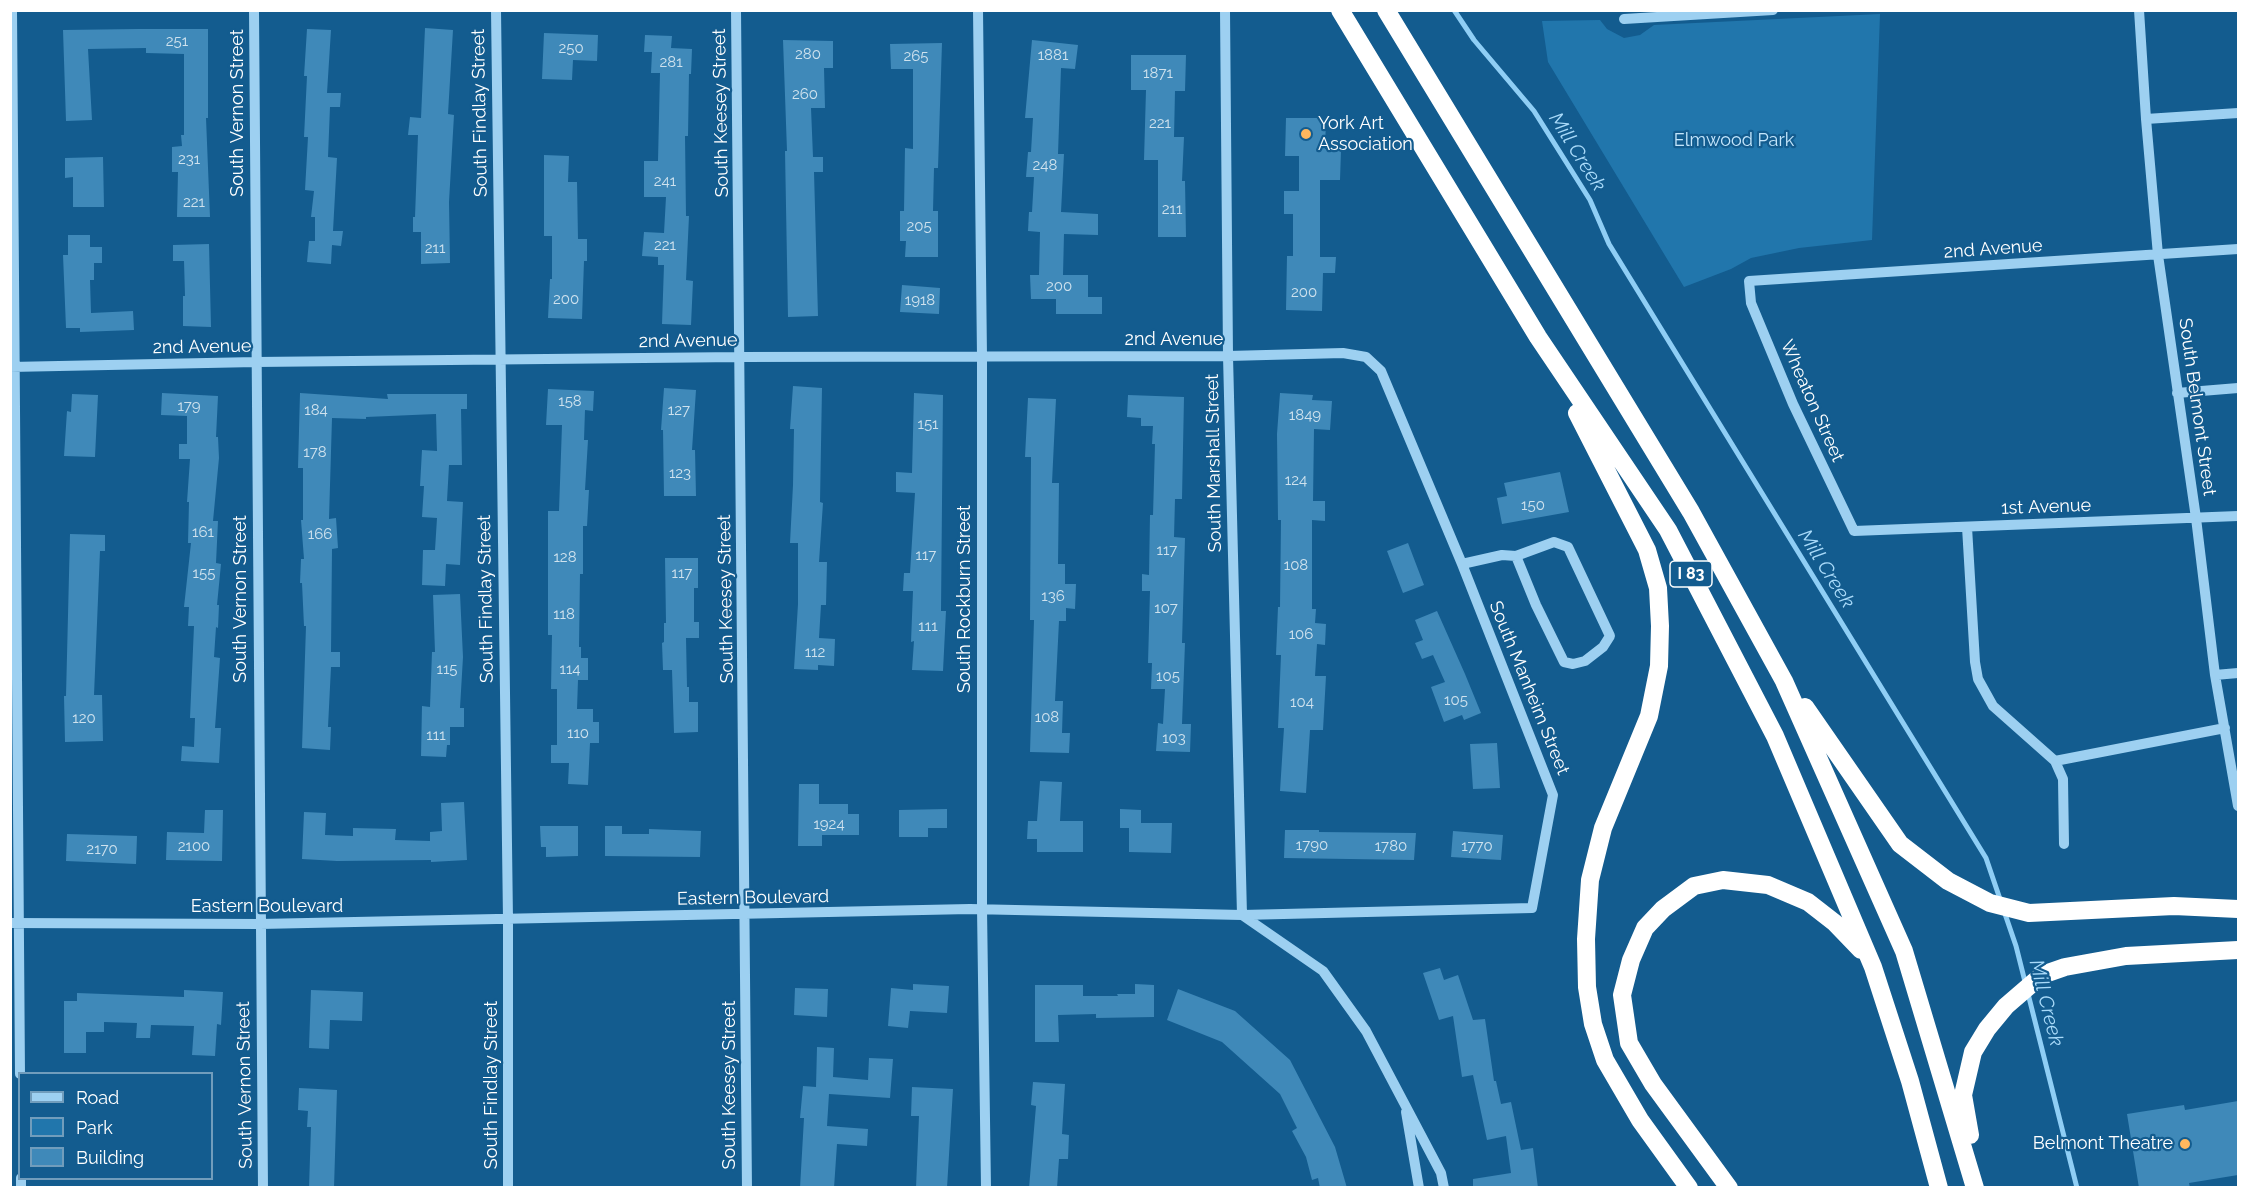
<!DOCTYPE html>
<html>
<head>
<meta charset="utf-8">
<style>
	body { margin:0 }
	#map { position:relative; width:2249px; height:1198px; overflow:hidden; background:#135c8f; font-family:Raleway,sans-serif }
	canvas { display:block }
	.frame { position:absolute; inset:0; border:12px solid #fff; pointer-events:none }
	.legend { position:absolute; left:18px; top:1072px; width:195px; height:108px; box-sizing:border-box; background:#135c8f; border:2px solid #719dbc; margin:0; padding:8px 10px; list-style:none; font-size:18px; color:#fff }
	.legend li { display:flex; align-items:center; gap:12px; height:30px }
	.legend b { width:30px; border:2px solid #719dbc }
</style>
</head>
<body>
<div id="map">
<canvas width="2249" height="1198"></canvas>
<div class="frame"></div>
<ul class="legend">
<li><b style="height:8px;background:#9dd0f1"></b>Road</li>
<li><b style="height:16px;background:#2176ac"></b>Park</li>
<li><b style="height:16px;background:#3f89b9"></b>Building</li>
</ul>
</div>
<script>
const c = document.querySelector('canvas').getContext('2d');
c.lineJoin = 'round';
function fillPath(path, color) { c.fillStyle = color; c.fill(path, 'evenodd'); }
const toPath = rows => new Path2D(rows.map(r => 'M' + r).join(''));
function strokePath(path, color, width, dash) { c.strokeStyle = color; c.lineWidth = width; c.lineCap = dash ? 'butt' : 'round'; c.setLineDash(dash || []); c.stroke(path); }
function drawText(font, color, halo, rows, align = 'center') {
  c.font = font + ' Raleway,sans-serif'; c.lineWidth = 4.5; c.setLineDash([]); c.textBaseline = 'middle'; c.strokeStyle = halo; c.fillStyle = color; for (const [text, x, y, turn = 0] of rows) {
    c.save(); c.translate(x, y); c.rotate((+turn || 0) * Math.PI / 180); c.textAlign = isNaN(turn) ? turn : align; if (halo) c.strokeText(text, 0, 0); c.fillText(text, 0, 0); c.restore();
  }
}
fillPath(toPath([
	[1880,14,1872,240,1799,248,1751,258,1731,269,1684,287,1548,62,1542,21,1600,20,1607,29,1624,38,1640,35,1654,25]
]), '#2176ac');
strokePath(toPath([
	[1454,10,1474,40,1534,111,1590,200,1609,244,1986,858,2001,902],
	[2004,911,2016,946,2077,1188]
]), '#8fcef5', 5);
fillPath(toPath([
	[425,28,453,30,448,114,454,115,449,202,450,263,421,264,421,232,413,232,413,217,415,217,418,135,408,135,410,117,421,118],
	[138,29,208,29,208,118,206,118,210,217,177,217,178,172,172,172,172,147,182,146,181,135,184,135,184,54,146,53,146,48,88,49,92,120,66,121,63,30],
	[307,29,331,30,327,93,341,93,340,107,330,107,328,157,337,158,333,231,343,231,341,246,332,245,331,264,307,262,309,241,315,241,315,217,311,217,314,191,305,190,308,137,304,137,307,76,304,76],
	[544,33,598,35,597,61,573,60,572,80,542,79],
	[645,35,672,36,671,48,692,49,691,74,689,74,688,136,685,136,686,216,689,216,686,280,693,281,691,325,662,324,664,265,658,265,658,257,642,256,644,232,664,233,666,197,644,197,644,161,658,161,660,73,651,73,652,52,644,52],
	[783,40,833,41,833,68,824,68,825,108,811,108,813,157,823,157,823,172,814,172,818,316,788,317,785,151,787,151],
	[1032,40,1078,45,1075,69,1061,68,1058,154,1064,154,1061,212,1098,214,1098,235,1064,234,1063,275,1088,275,1088,297,1102,297,1102,314,1056,314,1056,299,1031,299,1030,275,1039,275,1040,232,1028,231,1029,212,1032,212,1034,177,1026,177,1028,152,1031,152,1033,118,1025,118],
	[942,43,938,168,934,168,933,211,938,211,938,257,905,257,906,241,900,241,900,211,904,211,905,148,913,149,913,69,891,69,890,44],
	[1131,55,1186,55,1185,91,1175,91,1174,137,1184,137,1182,181,1185,181,1186,237,1158,237,1158,160,1144,160,1146,90,1131,90],
	[1286,118,1326,118,1325,149,1341,150,1340,180,1320,180,1320,257,1336,257,1335,273,1323,273,1322,311,1286,310,1287,256,1293,256,1293,214,1284,214,1284,191,1299,191,1299,156,1285,156],
	[544,155,569,156,568,182,577,182,578,239,587,239,587,261,584,261,582,319,548,318,550,279,552,279,552,236,544,236],
	[103,157,104,207,73,207,73,177,65,178,65,158],
	[68,235,90,235,90,247,102,247,102,263,94,263,94,280,90,280,91,313,133,311,134,330,80,332,80,328,66,328,63,255,68,255],
	[209,244,211,327,183,326,183,296,185,296,184,261,173,261,173,245],
	[902,285,940,288,939,314,900,312],
	[793,386,822,388,820,502,823,503,819,562,827,562,826,605,821,605,819,638,835,639,834,666,818,665,818,670,794,669,798,604,798,543,790,543,793,485,794,429,790,429],
	[664,388,696,390,692,450,695,450,696,496,664,496,663,430,661,430],
	[548,389,594,391,593,411,585,410,584,440,588,440,585,490,589,490,587,526,583,526,583,574,580,574,579,647,581,647,581,658,588,658,588,680,578,680,577,709,593,709,593,722,599,722,599,743,590,743,588,785,568,784,569,763,551,763,551,745,557,745,557,689,551,689,552,635,548,635,548,511,559,511,562,425,546,425],
	[162,393,218,396,216,437,218,437,219,458,213,521,218,521,216,563,221,564,217,605,219,605,218,628,216,627,214,657,220,658,215,728,221,728,219,763,181,761,182,746,194,747,195,718,190,718,194,626,188,626,189,607,184,607,191,543,188,543,189,502,187,502,190,459,179,459,179,444,187,444,187,416,161,415],
	[300,393,388,399,387,394,467,394,467,409,461,409,462,465,449,465,447,501,463,502,460,565,446,564,445,586,422,585,423,550,435,550,437,518,422,517,424,486,420,486,422,450,437,451,436,414,366,417,366,419,332,418,329,519,336,518,338,548,332,549,331,652,340,652,340,667,331,667,328,727,331,727,330,750,302,748,306,626,304,626,302,583,300,583,301,559,304,559,301,520,303,520,303,468,298,468],
	[914,393,943,395,941,611,946,611,943,671,912,670,914,641,911,642,913,591,903,591,904,573,910,573,915,493,896,492,896,472,912,473],
	[1280,393,1313,395,1312,400,1332,401,1330,430,1314,429,1313,501,1325,501,1325,521,1312,520,1312,609,1316,609,1315,623,1326,624,1325,645,1317,644,1315,676,1326,676,1323,730,1310,730,1306,793,1280,791,1284,728,1278,728,1281,655,1276,655,1278,607,1280,607,1281,520,1278,520,1277,434],
	[72,394,98,395,95,457,64,456,67,411,71,412],
	[1128,395,1184,397,1182,499,1175,499,1174,537,1185,538,1182,643,1185,643,1182,724,1191,724,1190,752,1156,751,1158,723,1163,724,1165,689,1151,689,1152,663,1148,663,1150,591,1142,591,1142,574,1149,575,1150,515,1153,515,1155,444,1152,444,1153,426,1141,426,1141,418,1127,417],
	[1028,398,1056,399,1052,483,1059,483,1058,564,1065,564,1065,584,1076,584,1075,609,1066,608,1066,621,1059,621,1055,701,1063,701,1062,733,1070,733,1069,753,1030,752,1034,620,1030,620,1031,457,1025,457],
	[1560,472,1569,512,1502,524,1497,498,1507,496,1504,483],
	[70,534,105,535,105,551,100,551,94,695,102,695,103,741,65,742,64,696,66,696],
	[1408,543,1424,585,1403,593,1387,551],
	[665,558,698,558,698,588,694,588,694,622,699,622,699,638,686,638,687,687,689,687,689,702,698,702,698,732,674,733,672,670,663,670,662,643,664,642,664,623,666,623],
	[460,594,463,657,460,708,464,708,464,727,450,727,450,745,447,745,446,757,421,756,422,706,430,707,432,652,435,652,433,595],
	[1437,611,1465,674,1481,713,1464,720,1462,715,1444,722,1431,687,1445,682,1433,655,1422,659,1415,643,1423,640,1415,620],
	[1497,743,1500,788,1473,789,1470,744],
	[1040,781,1062,782,1060,821,1083,821,1083,852,1037,852,1037,839,1027,839,1028,821,1037,821],
	[799,784,819,784,819,804,848,804,848,814,859,814,859,835,822,835,822,846,798,846],
	[464,802,467,860,431,862,431,860,337,861,302,859,304,812,326,813,325,835,353,836,353,828,396,829,395,840,430,841,430,832,442,831,441,803],
	[947,809,947,828,928,828,928,837,899,837,899,810],
	[1120,809,1141,810,1141,823,1172,823,1171,853,1129,852,1129,828,1120,828],
	[205,810,223,810,222,861,166,860,167,832,204,833],
	[540,826,578,826,578,856,546,857,546,847,541,847],
	[605,826,622,826,622,834,649,834,649,829,701,831,700,857,605,856],
	[1285,830,1319,830,1319,832,1416,833,1414,860,1284,858],
	[1453,831,1503,835,1501,860,1451,857],
	[67,834,137,836,136,864,66,861],
	[1440,968,1444,980,1458,975,1473,1020,1485,1019,1494,1081,1496,1081,1501,1104,1511,1102,1521,1150,1533,1148,1538,1188,1473,1188,1473,1179,1511,1173,1506,1136,1487,1140,1473,1075,1462,1077,1453,1016,1439,1020,1423,973],
	[913,984,949,986,947,1013,910,1011,908,1028,888,1026,891,988,913,990],
	[1135,984,1154,985,1154,1017,1096,1018,1096,1014,1058,1015,1059,1042,1035,1042,1035,985,1083,985,1083,996,1118,996,1117,994,1135,994],
	[795,988,828,989,827,1017,794,1015],
	[1178,989,1235,1011,1290,1060,1335,1147,1347,1188,1320,1188,1318,1178,1312,1180,1306,1157,1292,1131,1297,1128,1280,1094,1222,1042,1167,1020],
	[184,990,223,992,221,1025,217,1024,215,1056,192,1055,194,1026,151,1025,150,1038,136,1038,137,1023,104,1022,104,1032,86,1032,86,1053,64,1053,64,1001,77,1001,77,993,184,997],
	[311,990,363,992,362,1021,330,1020,329,1049,309,1048],
	[817,1047,834,1048,833,1077,868,1080,869,1058,893,1059,890,1098,829,1094,827,1126,868,1129,867,1146,837,1144,834,1188,800,1188,804,1118,800,1118,803,1086,816,1087],
	[1033,1082,1065,1084,1062,1134,1069,1135,1068,1159,1059,1159,1057,1188,1029,1188,1036,1106,1031,1105],
	[912,1087,953,1089,947,1188,916,1188,919,1116,911,1116],
	[299,1088,337,1090,334,1188,309,1188,311,1127,307,1127,308,1111,298,1110],
	[2238,1101,2238,1175,2189,1183,2190,1188,2139,1188,2127,1114,2184,1105,2185,1110]
]), '#3f89b9');
strokePath(toPath([
	[12,10,20,1074],
	[254,10,263,1188],
	[496,10,508,920,508,1188],
	[736,10,747,1188],
	[978,10,982,357,982,909,986,1188],
	[1225,10,1228,356,1242,915],
	[2139,10,2146,119,2158,255,2196,518,2215,675,2238,806],
	[1624,19,1773,10],
	[2146,119,2238,113],
	[2238,249,1749,281,1751,303,1793,404,1854,531,2238,516],
	[10,367,256,362,740,357,1228,356,1343,353,1366,357,1381,371,1462,564,1553,795,1532,908,1242,915,970,909,260,924,10,923],
	[2177,393,2238,388],
	[1967,527,1975,662,1978,679,1993,706,2055,761],
	[1462,564,1502,555,1516,556,1554,542,1568,547,1610,636,1603,647,1585,661,1573,664,1564,662,1536,605,1516,556],
	[2215,675,2238,673],
	[2064,844,2063,779,2055,761,2225,728],
	[1242,915,1323,971,1366,1031,1441,1173,1444,1188],
	[1406,1112,1419,1188],
	[21,1178,21,1188]
]), '#9dd0f1', 10);
strokePath(toPath([
	[1340,10,1538,337,1668,530,1775,736,1873,967,1910,1081,1939,1188],
	[1386,10,1691,512,1784,681,1904,951,1975,1188],
	[1577,413,1647,550,1658,588,1660,626,1659,666,1649,716,1603,828,1590,880,1586,939,1587,987,1593,1024,1605,1060,1640,1120,1689,1188],
	[1805,707,1900,844,1948,881,1990,903,2029,913,2174,906,2238,909],
	[1970,1135,1963,1095,1973,1052,1987,1029,2006,1006,2042,975,2065,967,2126,956,2238,950],
	[1729,1188,1653,1084,1629,1043,1622,995,1631,960,1645,928,1663,909,1694,886,1723,880,1768,885,1808,902,1835,923,1861,950]
]), '#fff', 18);
for (const [x, y, r, color] of [
	[1306,134,6,"#ffb75e"],
	[2185,1144,6,"#ffb75e"]
]) { const dot = new Path2D(); dot.arc(x, y, r, 0, 2 * Math.PI); c.fillStyle = color; c.fill(dot); strokePath(dot, '#135c8f', 2); }
drawText('15px', '#cfe2ee', null, [
	["251",177,41],
	["250",571,48],
	["280",808,54],
	["1881",1053,55],
	["265",916,56],
	["281",671,62],
	["1871",1158,73],
	["260",805,94],
	["221",1160,123],
	["231",189,159],
	["248",1045,165],
	["241",665,181],
	["221",194,202],
	["211",1172,209],
	["205",919,226],
	["221",665,245],
	["211",435,248],
	["200",1059,286],
	["200",1304,292],
	["200",566,299],
	["1918",920,300],
	["158",570,401],
	["179",189,406],
	["184",316,410],
	["127",679,410],
	["1849",1305,415],
	["151",928,424],
	["178",315,452],
	["123",680,473],
	["124",1296,480],
	["150",1533,505],
	["161",203,532],
	["166",320,534],
	["117",1167,550],
	["117",926,555],
	["128",565,557],
	["108",1296,565],
	["155",204,573],
	["117",682,573],
	["136",1053,596],
	["107",1166,608],
	["118",564,614],
	["111",928,626],
	["106",1301,634],
	["112",815,652],
	["115",447,669],
	["114",570,669],
	["105",1168,676],
	["105",1456,700],
	["104",1302,702],
	["108",1047,717],
	["120",84,718],
	["110",578,733],
	["111",436,735],
	["103",1174,738],
	["1924",829,824],
	["1790",1312,845],
	["2100",194,846],
	["1780",1391,846],
	["1770",1477,846],
	["2170",102,849]
]);
for (const [x, y, w] of [
	[1691,574,42]
]) { const box = new Path2D(); box.roundRect(x - w / 2, y - 13, w, 26, 4.5); c.fillStyle = '#135c8f'; c.fill(box); strokePath(box, '#fff', 1.5); }
drawText('bold 16px', '#fff', null, [
	["I 83",1691,574]
]);
drawText('18px', '#fff', '#135c8f', [
	["South Vernon Street",238,113,-90],
	["South Findlay Street",480,113,-91],
	["South Keesey Street",721,113,-91],
	["2nd Avenue",1993,249,-4],
	["2nd Avenue",1174,340],
	["2nd Avenue",688,341,-1],
	["2nd Avenue",202,347,-1],
	["Wheaton Street",1812,401,66],
	["South Belmont Street",2197,407,82],
	["South Marshall Street",1214,463,-91],
	["1st Avenue",2046,507,-2],
	["South Vernon Street",241,599,-90],
	["South Findlay Street",486,599,-91],
	["South Keesey Street",726,599,-91],
	["South Rockburn Street",965,599,-90],
	["South Manheim Street",1529,688,68],
	["Eastern Boulevard",753,898,-1],
	["Eastern Boulevard",267,907],
	["South Vernon Street",245,1085,-91],
	["South Findlay Street",492,1085,-90],
	["South Keesey Street",730,1085,-90]
]);
drawText('18px', '#fff', '#135c8f', [
	["York Art",1318,124],
	["Association",1318,145],
	["Belmont Theatre",2173,1144,"right"]
], 'left');
drawText('18px', '#c4e6fc', '#135c8f', [
	["Elmwood Park",1734,141]
]);
drawText('italic 20px', '#a9daf9', '#135c8f', [
	["Mill Creek",1577,152,58],
	["Mill Creek",1826,569,58],
	["Mill Creek",2046,1003,76]
]);
</script>
</body>
</html>
